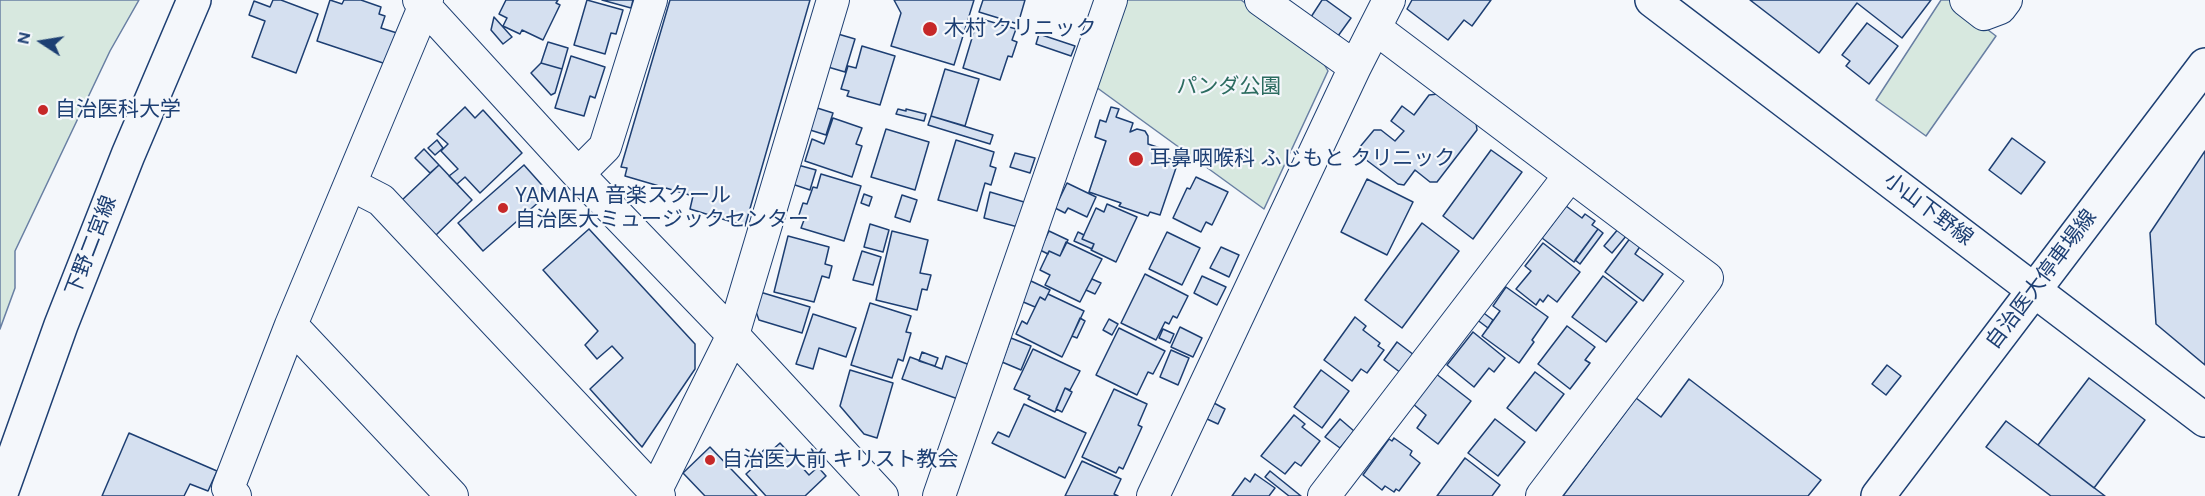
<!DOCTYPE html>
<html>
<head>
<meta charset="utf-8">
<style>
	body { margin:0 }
	#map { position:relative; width:2205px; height:496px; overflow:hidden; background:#f4f7fb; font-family:"DM Sans",sans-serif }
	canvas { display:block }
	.north { position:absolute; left:12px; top:12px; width:60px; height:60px; -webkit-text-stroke:4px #f4f7fb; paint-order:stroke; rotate:282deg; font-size:16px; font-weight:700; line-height:24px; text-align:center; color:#1d3f73 }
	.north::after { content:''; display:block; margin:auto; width:21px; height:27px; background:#1d3f73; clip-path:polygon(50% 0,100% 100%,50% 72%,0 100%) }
</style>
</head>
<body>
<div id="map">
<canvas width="2205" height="496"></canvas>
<div class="north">N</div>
</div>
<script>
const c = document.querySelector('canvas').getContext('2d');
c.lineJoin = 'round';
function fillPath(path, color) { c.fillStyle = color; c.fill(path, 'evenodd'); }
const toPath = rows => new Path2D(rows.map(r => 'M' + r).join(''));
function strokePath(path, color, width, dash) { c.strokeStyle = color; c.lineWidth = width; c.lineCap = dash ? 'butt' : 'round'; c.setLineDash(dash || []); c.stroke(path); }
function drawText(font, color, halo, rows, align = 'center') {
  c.font = font + ' "DM Sans","Noto Sans JP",sans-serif'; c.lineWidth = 4.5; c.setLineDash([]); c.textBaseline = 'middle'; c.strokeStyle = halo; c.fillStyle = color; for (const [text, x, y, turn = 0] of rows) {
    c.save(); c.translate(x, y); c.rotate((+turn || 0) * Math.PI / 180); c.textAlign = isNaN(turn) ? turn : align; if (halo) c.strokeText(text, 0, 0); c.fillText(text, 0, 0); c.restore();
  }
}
const green = toPath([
	[0,0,139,0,110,51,15,251,15,288,0,329,0,0],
	[1124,0,1241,0,1320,57,1328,71,1264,209,1096,87,1124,0],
	[1941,0,1949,0,1996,36,1926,136,1876,100,1941,0]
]);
fillPath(green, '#d7e8df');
strokePath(green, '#687fa3', 1.5);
const building = toPath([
	[273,0,281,0,318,14,296,73,252,57,265,21,249,15,254,1,270,7,273,0],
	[330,0,342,4,344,0,361,0,381,7,379,14,385,16,381,28,397,33,386,64,317,41,330,0],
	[506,0,558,0,556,3,560,5,543,40,522,30,520,34,503,26,507,18,499,14,506,0],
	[587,0,623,10,616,34,611,33,605,54,574,45,587,0],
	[602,0,633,0,631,8,602,0],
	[670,0,810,0,745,226,690,209,693,196,625,176,627,168,621,167,670,0],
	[894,0,974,0,954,65,891,46,901,13,894,0],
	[983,0,1025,0,1018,24,979,12,983,0],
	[1322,0,1326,0,1351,18,1338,36,1311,17,1322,0],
	[1412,0,1491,0,1472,26,1464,20,1448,40,1407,9,1412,0],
	[1750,0,1931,0,1902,38,1857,3,1819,53,1750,0],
	[494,17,512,37,503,44,491,30,494,17],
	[978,18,1016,29,1012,40,1017,42,1012,57,1008,56,1000,80,963,68,978,18],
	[1867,23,1898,46,1869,84,1846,66,1850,61,1842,55,1867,23],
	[838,34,855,39,845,72,828,67,838,34],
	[1039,34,1075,46,1071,56,1036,44,1039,34],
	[548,42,568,48,562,69,541,63,548,42],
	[862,46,895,56,880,105,847,96,849,91,841,89,848,66,856,68,862,46],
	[571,56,605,67,595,98,590,96,584,116,555,108,571,56],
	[541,63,562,69,555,93,551,95,531,73,541,63],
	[945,69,979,79,965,126,931,116,945,69],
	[1438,94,1476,123,1477,130,1437,182,1430,182,1415,170,1404,185,1398,184,1361,156,1359,148,1374,130,1381,130,1395,141,1404,131,1391,121,1402,106,1414,115,1429,95,1438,94],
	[465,107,475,118,483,110,522,153,480,193,465,177,457,184,449,176,458,169,441,151,448,144,437,134,465,107],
	[814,107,833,113,826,135,807,129,814,107],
	[1111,107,1119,109,1116,117,1133,123,1130,132,1137,129,1145,131,1148,136,1148,144,1166,150,1164,157,1178,162,1160,215,1150,212,1148,216,1119,206,1121,203,1089,192,1106,141,1095,137,1100,120,1106,122,1111,107],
	[898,109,906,111,906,109,926,114,924,121,896,114,898,109],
	[931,116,993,135,990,144,928,125,931,116],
	[833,118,862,128,856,144,862,146,852,177,805,161,812,139,824,144,833,118],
	[886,129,929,142,915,190,871,177,886,129],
	[2012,138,2045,162,2021,194,1989,170,2012,138],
	[437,140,443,148,435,155,428,148,437,140],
	[956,140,994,152,990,166,996,168,991,185,985,183,977,211,938,200,956,140],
	[424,149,439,165,430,173,415,158,424,149],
	[1491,150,1522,172,1473,239,1443,216,1491,150],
	[2205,151,2205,365,2156,324,2150,233,2205,151],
	[1015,153,1035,158,1030,173,1010,167,1015,153],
	[439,165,472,200,435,236,401,201,439,165],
	[524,165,549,193,483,251,458,223,524,165],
	[798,165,816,170,810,190,792,184,798,165],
	[821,174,861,186,844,241,801,228,804,220,798,218,803,203,807,204,813,187,817,188,821,174],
	[1196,177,1228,192,1212,225,1206,222,1201,232,1173,218,1187,188,1190,189,1196,177],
	[1367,179,1413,202,1387,255,1341,232,1367,179],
	[1067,183,1096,197,1087,217,1068,208,1065,213,1055,208,1067,183],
	[990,192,1024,202,1018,227,984,218,990,192],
	[864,194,872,197,869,206,861,203,864,194],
	[902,195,917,200,910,222,895,217,902,195],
	[1107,204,1137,217,1116,262,1091,250,1094,244,1082,239,1096,208,1104,212,1107,204],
	[1566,206,1582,218,1585,214,1595,221,1592,225,1598,229,1574,262,1542,238,1566,206],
	[1422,223,1459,251,1402,328,1365,300,1422,223],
	[870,224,889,230,883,252,864,247,870,224],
	[1619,228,1627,235,1612,253,1604,246,1619,228],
	[589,229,695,344,695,369,642,447,590,389,623,358,612,346,597,359,585,345,598,331,543,270,589,229],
	[1598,229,1603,233,1580,264,1575,260,1598,229],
	[892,231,928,240,920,273,931,275,927,290,922,289,917,310,876,300,892,231],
	[1049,231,1068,240,1060,256,1049,251,1048,254,1040,250,1049,231],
	[1078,232,1084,235,1082,239,1094,244,1092,249,1074,241,1078,232],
	[1167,232,1200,248,1182,285,1149,269,1167,232],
	[788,236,829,247,825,264,832,266,829,278,822,276,814,302,774,292,788,236],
	[1631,237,1641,245,1635,254,1663,274,1643,301,1605,272,1631,237],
	[1066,242,1102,259,1080,302,1045,285,1050,275,1040,270,1049,251,1060,256,1066,242],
	[1543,243,1580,272,1557,302,1548,295,1543,302,1540,299,1536,305,1516,289,1531,271,1525,266,1543,243],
	[1221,247,1239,255,1229,277,1210,268,1221,247],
	[862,251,881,257,873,285,853,280,862,251],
	[1145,274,1188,296,1177,318,1173,316,1169,324,1165,322,1156,340,1121,323,1145,274],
	[1202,276,1226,287,1217,305,1194,293,1202,276],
	[1603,276,1637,302,1606,342,1572,317,1603,276],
	[1092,279,1101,283,1095,294,1086,290,1092,279],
	[1031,281,1050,290,1045,300,1040,297,1035,307,1021,301,1031,281],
	[1506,287,1548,317,1532,340,1534,342,1519,363,1482,336,1500,311,1493,306,1506,287],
	[760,292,810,307,802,333,759,320,755,309,760,292],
	[1048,294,1084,311,1062,357,1016,334,1022,321,1027,324,1040,297,1045,300,1048,294],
	[870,303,911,316,906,332,911,333,903,361,898,359,892,378,851,365,870,303],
	[1481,311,1493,320,1488,328,1476,319,1481,311],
	[813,314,856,328,846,357,819,348,813,369,796,364,813,314],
	[1355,317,1366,326,1363,330,1380,343,1378,346,1384,350,1367,373,1361,369,1352,381,1324,360,1355,317],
	[1080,318,1085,321,1077,338,1072,336,1080,318],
	[1109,319,1118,324,1112,335,1103,330,1109,319],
	[1567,326,1595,347,1585,360,1590,363,1570,389,1538,364,1567,326],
	[1180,327,1202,338,1193,357,1171,347,1180,327],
	[1119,328,1165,351,1153,374,1148,372,1137,395,1096,375,1119,328],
	[1163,329,1174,334,1170,343,1159,338,1163,329],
	[1473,332,1505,358,1494,372,1489,368,1474,387,1447,365,1473,332],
	[1011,338,1031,346,1021,370,1002,362,1011,338],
	[1397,342,1414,355,1401,373,1384,360,1397,342],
	[1033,349,1080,371,1070,390,1065,388,1055,412,1028,399,1030,396,1014,389,1033,349],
	[1171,350,1189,358,1178,385,1160,377,1171,350],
	[922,352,938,358,935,366,919,361,922,352],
	[946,356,970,365,958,399,902,379,910,357,942,369,946,356],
	[1887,365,1901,376,1886,395,1872,384,1887,365],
	[850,370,893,383,877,438,864,434,840,406,850,370],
	[1321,370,1349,391,1322,428,1294,407,1321,370],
	[1535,372,1564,394,1536,431,1507,408,1535,372],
	[1435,373,1471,401,1438,444,1417,428,1426,415,1412,403,1435,373],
	[2089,378,2145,420,2094,488,2038,445,2089,378],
	[1689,379,1821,480,1808,496,1563,496,1636,398,1661,417,1689,379],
	[1065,388,1072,392,1062,412,1056,409,1065,388],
	[1114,389,1147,404,1138,425,1142,427,1123,469,1119,467,1116,473,1082,457,1114,389],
	[1214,403,1225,409,1218,424,1207,419,1214,403],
	[1024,404,1086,433,1065,478,992,443,998,432,1009,437,1024,404],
	[1294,415,1305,424,1302,427,1320,441,1301,466,1295,462,1285,474,1261,456,1294,415],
	[1340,419,1354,431,1340,448,1325,437,1340,419],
	[1495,419,1525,442,1498,476,1468,453,1495,419],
	[2006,421,2038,445,2105,496,2051,496,1986,447,2006,421],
	[129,433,217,471,208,491,190,484,184,496,102,496,129,433],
	[1394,438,1412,451,1410,455,1420,463,1399,491,1396,489,1394,492,1385,486,1382,490,1363,475,1389,439,1392,441,1394,438],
	[780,443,809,475,818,467,826,476,805,496,766,496,746,474,757,464,753,460,765,449,769,453,780,443],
	[710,447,757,496,705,496,683,473,710,447],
	[1465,458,1500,485,1492,496,1437,496,1465,458],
	[1082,461,1121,479,1114,494,1118,496,1065,496,1082,461],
	[1270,471,1301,496,1289,496,1265,477,1270,471],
	[1255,474,1275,488,1269,496,1232,496,1245,478,1250,482,1255,474]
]);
fillPath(building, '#d5e0f0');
strokePath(building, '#1d3f73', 1.5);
const minor = toPath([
	[419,0,578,174,733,335,882,496],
	[1261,0,1355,67],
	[1966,0,1984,14,2000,8,2006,0],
	[1375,28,1707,278,1542,496],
	[578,174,605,147,651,0],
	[350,184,381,200,659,496],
	[291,325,452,496],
	[235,496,228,488,291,325,427,0],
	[653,496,733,335,833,0],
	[939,496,1111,0],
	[1153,496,1355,67,1389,0],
	[1324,496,1570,175]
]);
const major = toPath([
	[1652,0,2205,420],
	[0,496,61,325,128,155,194,0],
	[1878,496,2205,65]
]);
strokePath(minor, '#1d3f73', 34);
strokePath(major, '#1d3f73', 36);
strokePath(minor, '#f4f7fb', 32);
strokePath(major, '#f4f7fb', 33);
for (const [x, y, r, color] of [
	[930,29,8,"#c62828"],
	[43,110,6,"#c62828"],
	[1136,159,8,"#c62828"],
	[503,208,6,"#c62828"],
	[710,460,6,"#c62828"]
]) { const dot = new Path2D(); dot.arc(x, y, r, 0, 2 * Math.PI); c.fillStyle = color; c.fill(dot); strokePath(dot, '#f4f7fb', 2); }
drawText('21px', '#1d3f73', '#f4f7fb', [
	["木村 クリニック",944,29],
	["自治医科大学",55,110],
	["耳鼻咽喉科 ふじもと クリニック",1150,159],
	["YAMAHA 音楽スクール",515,196],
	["自治医大ミュージックセンター",515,220],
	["自治医大前 キリスト教会",722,460]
], 'left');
drawText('21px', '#2c6c60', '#f4f7fb', [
	["パンダ公園",1229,87]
]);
drawText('21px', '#1d3f73', '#f4f7fb', [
	["小山下野線",1928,210,37],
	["下野二宮線",92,246,-69],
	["自治医大停車場線",2042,280,-53]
]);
</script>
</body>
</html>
